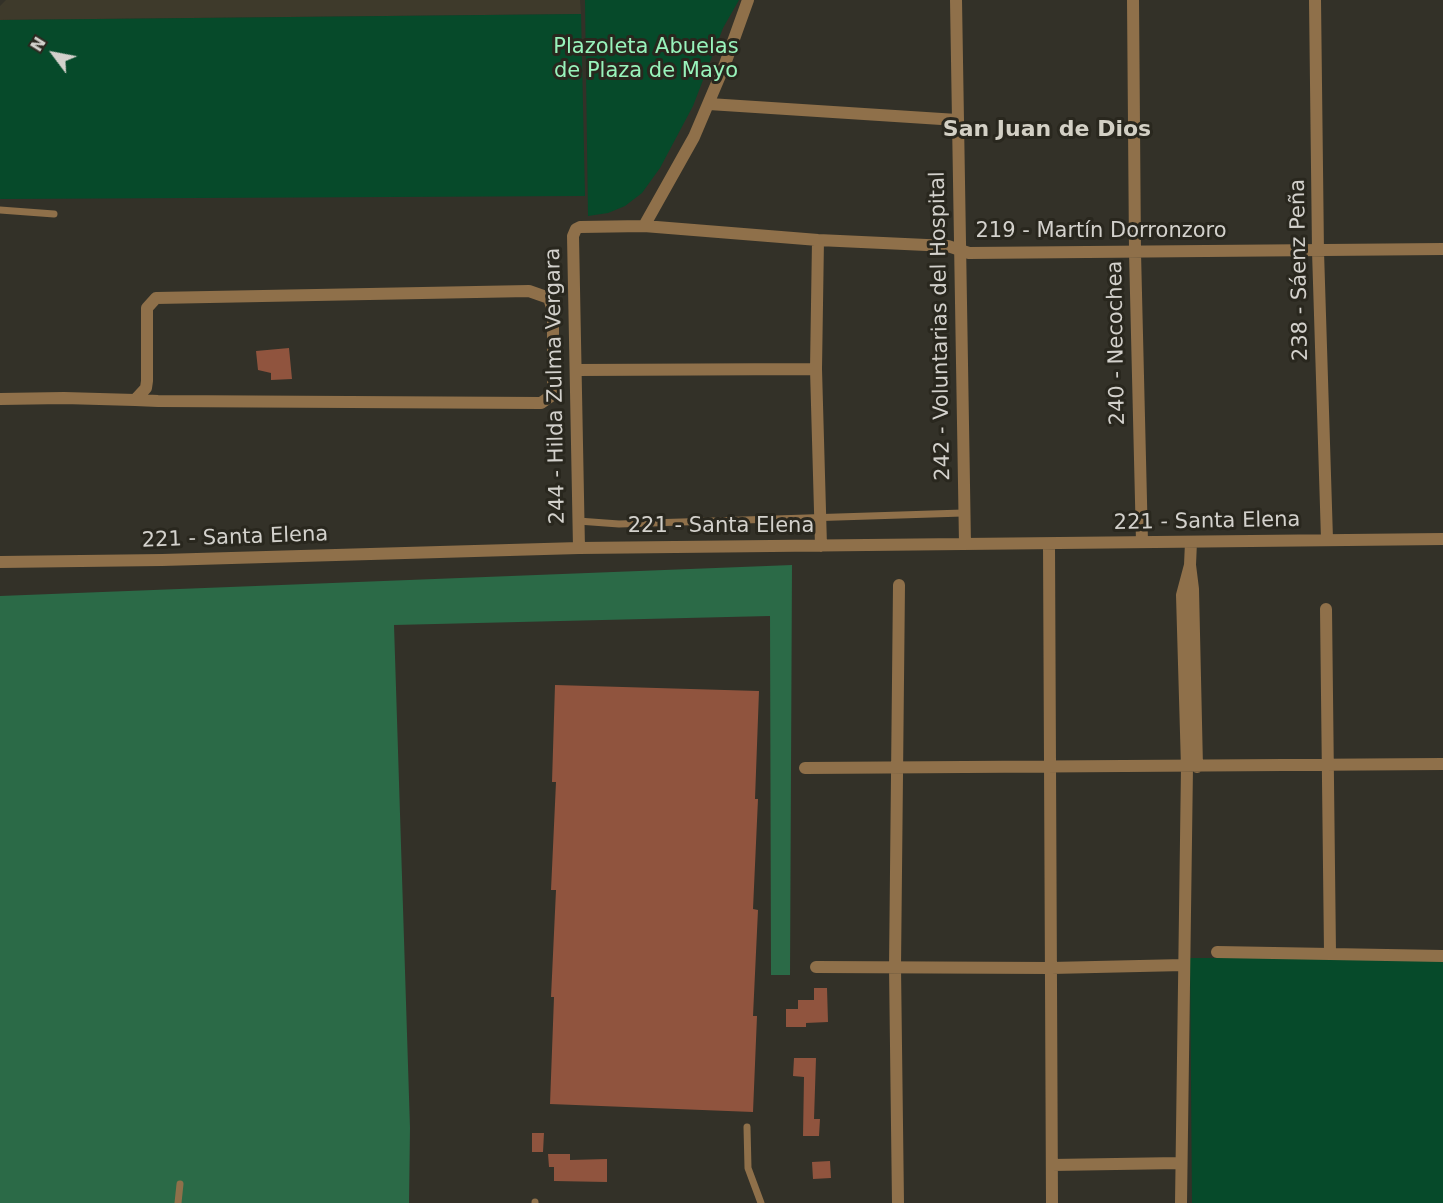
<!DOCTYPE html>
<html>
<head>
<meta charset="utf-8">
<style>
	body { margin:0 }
	#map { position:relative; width:1443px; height:1203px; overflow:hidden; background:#333128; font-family:"DejaVu Sans",sans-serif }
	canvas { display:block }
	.north { position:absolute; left:24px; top:24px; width:60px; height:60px; -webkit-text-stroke:4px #29271e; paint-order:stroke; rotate:302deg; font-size:16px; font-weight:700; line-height:24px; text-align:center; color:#d3d1cc }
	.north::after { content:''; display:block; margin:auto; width:21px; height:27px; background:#d3d1cc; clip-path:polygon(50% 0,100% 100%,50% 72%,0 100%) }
</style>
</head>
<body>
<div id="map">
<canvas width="1443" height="1203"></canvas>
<div class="north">N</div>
</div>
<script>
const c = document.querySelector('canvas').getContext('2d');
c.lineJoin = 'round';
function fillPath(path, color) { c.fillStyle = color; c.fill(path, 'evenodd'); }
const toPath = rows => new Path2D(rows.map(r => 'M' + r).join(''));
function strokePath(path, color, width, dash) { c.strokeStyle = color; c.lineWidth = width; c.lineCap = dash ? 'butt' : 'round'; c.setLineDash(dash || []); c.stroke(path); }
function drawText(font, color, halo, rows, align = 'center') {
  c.font = font + ' "DejaVu Sans",sans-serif'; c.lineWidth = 6; c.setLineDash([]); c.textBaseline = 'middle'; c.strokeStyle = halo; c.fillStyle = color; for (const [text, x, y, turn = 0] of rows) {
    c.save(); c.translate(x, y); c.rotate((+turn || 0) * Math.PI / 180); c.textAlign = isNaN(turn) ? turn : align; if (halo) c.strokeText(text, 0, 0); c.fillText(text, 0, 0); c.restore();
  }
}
fillPath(toPath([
	[6,0,580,0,581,14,0,20,0,6]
]), '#3e3a2b');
fillPath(toPath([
	[585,0,739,0,723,28,693,106,660,168,642,193,625,206,608,213,588,216],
	[581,14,585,196,0,199,0,20],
	[1190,958,1443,958,1443,1203,1192,1203]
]), '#064a2a');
fillPath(toPath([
	[792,565,790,975,771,975,770,616,394,625,410,1128,409,1203,0,1203,0,596]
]), '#2b6a47');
fillPath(toPath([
	[289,348,292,379,271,380,271,373,258,370,256,351],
	[555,685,759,691,755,799,758,799,753,909,758,910,753,1016,757,1016,753,1112,550,1104,554,997,551,997,556,890,551,890,556,782,552,782],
	[814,988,827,988,828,1022,806,1023,806,1027,786,1027,786,1009,798,1009,798,1000,814,1000],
	[794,1058,816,1058,814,1119,820,1119,819,1136,803,1136,804,1077,793,1076],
	[532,1133,544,1133,543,1152,532,1152],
	[548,1154,570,1154,570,1160,607,1159,607,1182,554,1181,554,1167,549,1167],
	[830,1161,831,1178,813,1179,812,1162]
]), '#90543e');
strokePath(toPath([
	[0,210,54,214],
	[578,521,619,524,963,513],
	[747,1127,748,1168,761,1203],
	[178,1203,180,1184],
	[535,1203,535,1202]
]), '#8f704a', 7);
strokePath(toPath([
	[956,0,965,544],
	[1133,0,1135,252,1142,542],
	[1315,0,1318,251,1327,539],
	[709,104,957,120],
	[644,226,694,137,725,64,748,0],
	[818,240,816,369,821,546],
	[576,370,816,369],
	[0,399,64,398,135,400,158,401,541,403,551,396,553,388,553,311,549,298,529,291,156,298,147,308,147,381,146,388,135,400],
	[1191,542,1190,565,1193,589,1197,767],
	[1049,544,1052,1203],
	[579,548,573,236,576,229,580,227,644,226,818,240,948,246,969,253,1443,249],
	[0,562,162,560,579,548,1443,539],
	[1326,609,1330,953],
	[805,768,1443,764],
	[1217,952,1443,956],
	[816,967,1051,968,1184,965],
	[1052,1165,1180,1163],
	[898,1203,895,967,899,585],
	[1181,1203,1187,767,1182,595,1190,565]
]), '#8f704a', 12);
drawText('21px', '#98f3bb', '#29271e', [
	["Plazoleta Abuelas",646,48],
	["de Plaza de Mayo",646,72]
]);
drawText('21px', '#d3d1cc', '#29271e', [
	["219 - Martín Dorronzoro",1101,232],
	["238 - Sáenz Peña",1300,270,-91],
	["242 - Voluntarias del Hospital",941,326,-91],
	["240 - Necochea",1117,343,-91],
	["244 - Hilda Zulma Vergara",556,386,-91],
	["221 - Santa Elena",1207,522,-1],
	["221 - Santa Elena",721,527],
	["221 - Santa Elena",235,538,-2]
]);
drawText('bold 22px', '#d3d0c5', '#29271e', [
	["San Juan de Dios",1047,130]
]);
</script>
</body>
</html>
